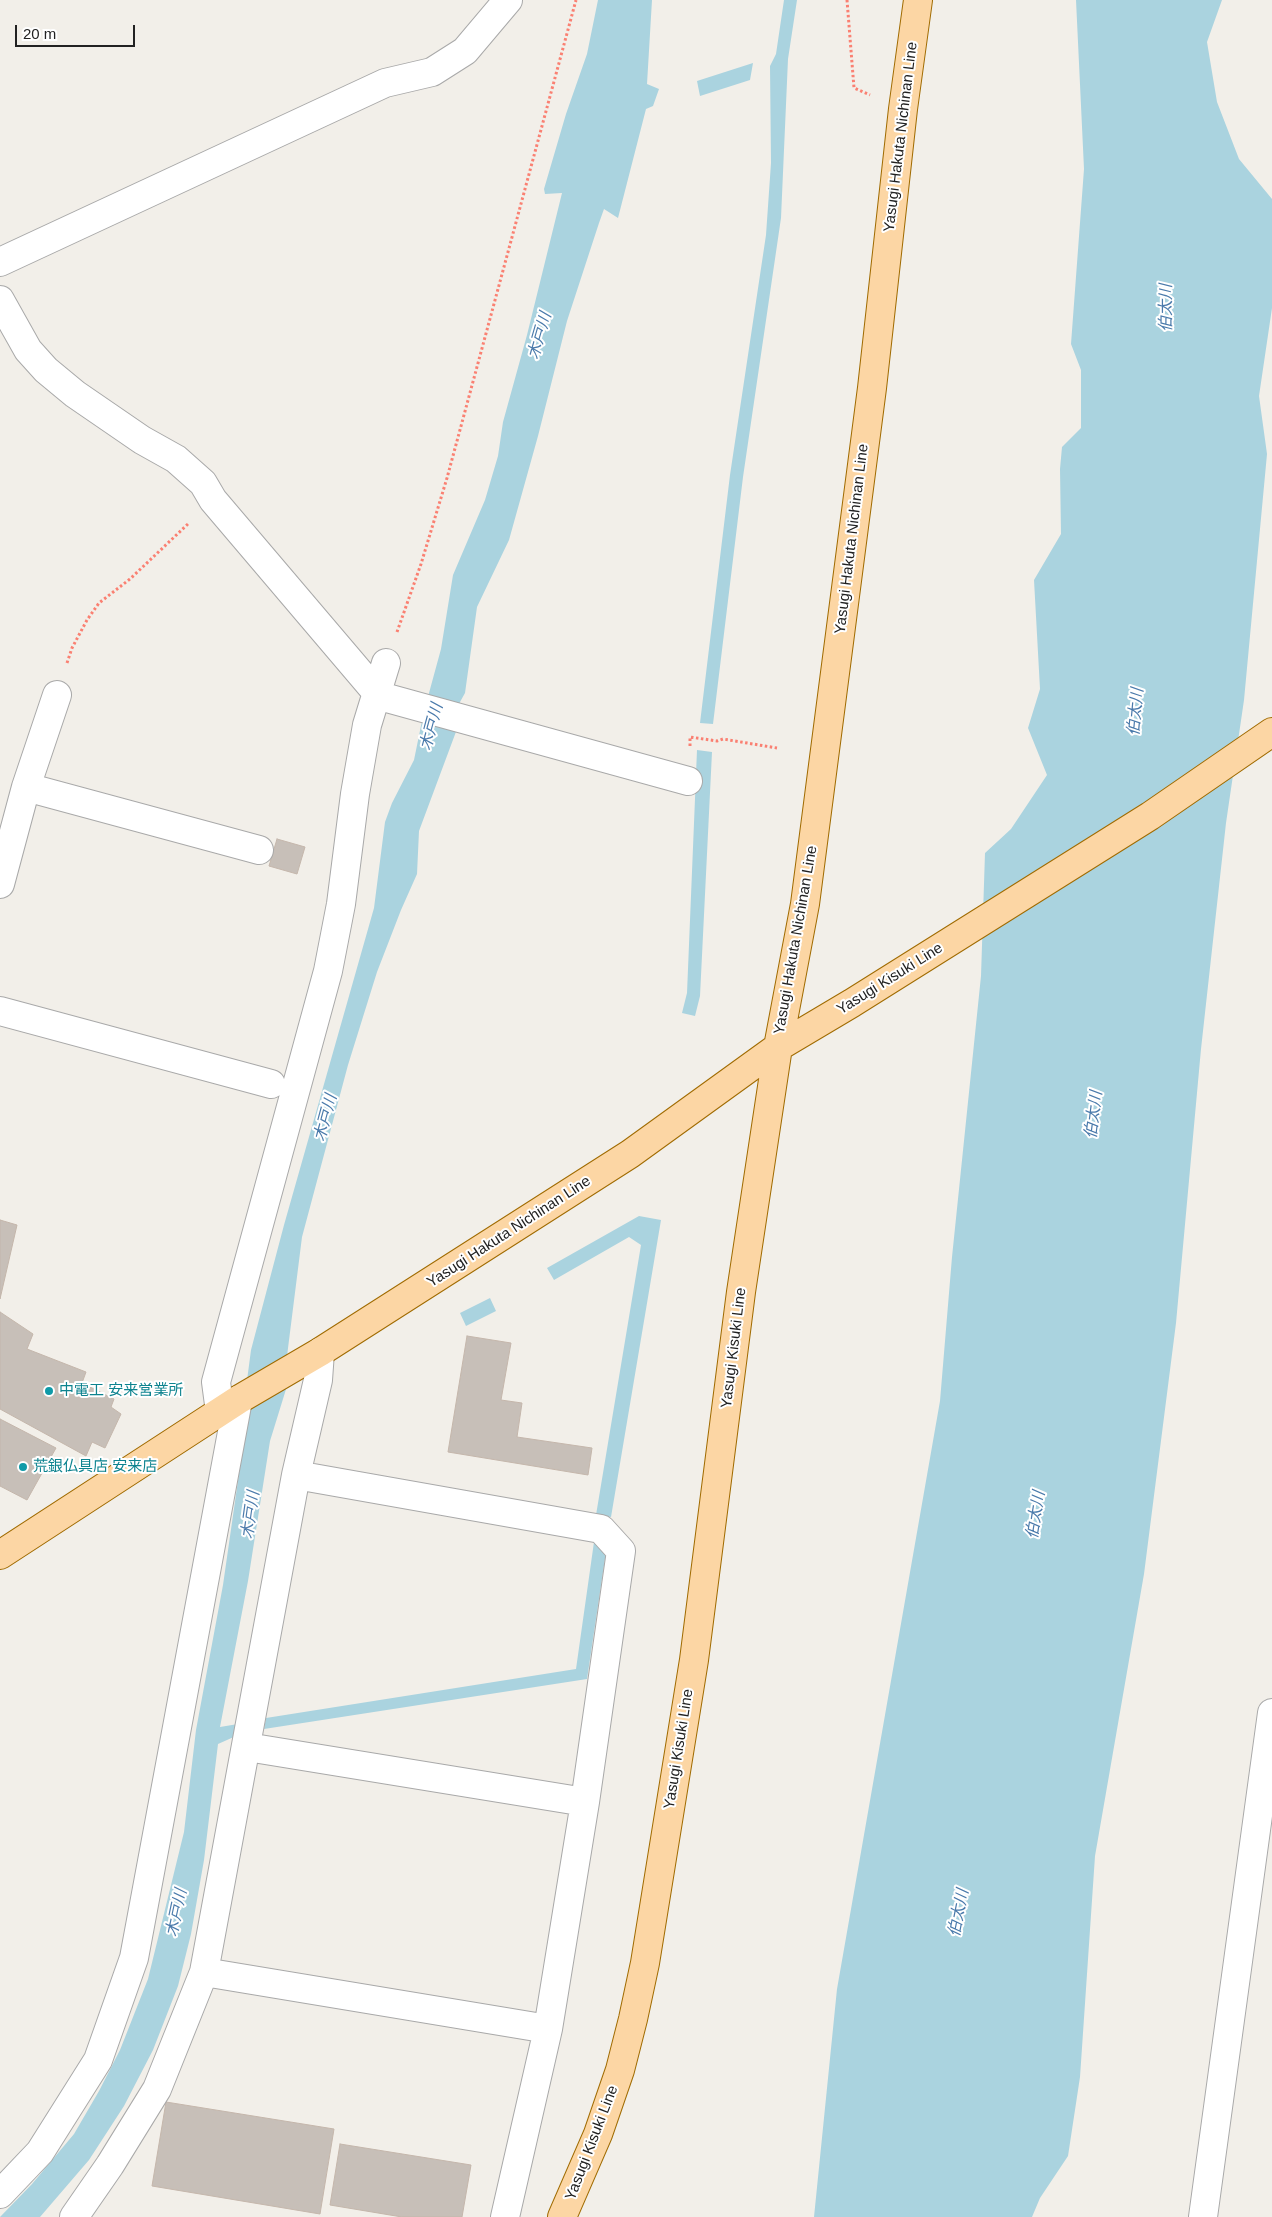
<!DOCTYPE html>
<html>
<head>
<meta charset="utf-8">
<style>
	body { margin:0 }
	#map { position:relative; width:1272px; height:2217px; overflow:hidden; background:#f2efe9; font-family:Arial,sans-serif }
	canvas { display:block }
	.scale { position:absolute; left:15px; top:25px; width:120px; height:22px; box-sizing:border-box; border:2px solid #222; border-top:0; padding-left:6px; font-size:15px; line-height:18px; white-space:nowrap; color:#222; -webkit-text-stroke:4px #fff; paint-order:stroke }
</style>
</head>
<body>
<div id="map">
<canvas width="1272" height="2217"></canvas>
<div class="scale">20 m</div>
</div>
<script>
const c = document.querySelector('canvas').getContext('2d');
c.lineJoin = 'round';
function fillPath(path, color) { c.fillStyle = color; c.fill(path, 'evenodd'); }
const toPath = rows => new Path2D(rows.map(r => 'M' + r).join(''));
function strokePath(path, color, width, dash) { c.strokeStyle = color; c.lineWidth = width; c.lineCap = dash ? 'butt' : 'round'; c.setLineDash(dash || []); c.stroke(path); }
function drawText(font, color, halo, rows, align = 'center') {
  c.font = font + ' Arial,"Noto Sans JP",sans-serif'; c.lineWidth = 4; c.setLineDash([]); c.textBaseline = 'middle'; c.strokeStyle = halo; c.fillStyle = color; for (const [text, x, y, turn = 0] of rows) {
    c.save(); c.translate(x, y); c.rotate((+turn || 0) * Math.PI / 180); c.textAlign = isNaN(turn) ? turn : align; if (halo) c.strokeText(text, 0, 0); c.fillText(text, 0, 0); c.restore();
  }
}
fillPath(toPath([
	[598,0,652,0,647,84,659,89,653,106,646,109,618,218,604,209,599,223,567,321,538,436,509,540,477,607,465,693,455,711,426,704,441,649,453,575,485,500,498,456,503,422,527,335,562,193,545,194,544,189,566,114,587,54],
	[784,0,797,0,788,59,781,218,743,477,713,724,700,723,730,475,766,235,771,163,770,66,776,54],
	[1076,0,1222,0,1207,42,1217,102,1239,159,1272,199,1272,308,1259,396,1267,454,1244,700,1226,823,1201,1049,1176,1323,1144,1574,1095,1856,1080,2077,1068,2156,1040,2198,1032,2217,814,2217,837,1989,940,1401,952,1257,981,976,985,853,1011,829,1047,775,1028,728,1040,689,1034,580,1061,534,1060,469,1062,447,1081,428,1081,370,1071,344,1084,169],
	[753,63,750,80,700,96,697,81],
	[424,711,460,721,419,831,417,874,401,910,377,972,348,1065,302,1237,286,1364,246,1388,251,1350,284,1225,374,908,385,822,392,803,414,760],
	[697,750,712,752,700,996,695,1016,682,1013,687,993],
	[639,1216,661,1220,611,1517,596,1515,641,1245,629,1237,554,1280,547,1268],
	[490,1298,496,1311,466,1326,460,1313],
	[287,1386,270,1441,248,1581,220,1727,238,1724,236,1736,218,1744,204,1860,191,1934,178,1986,153,2050,124,2106,89,2160,40,2217,0,2217,32,2184,74,2134,99,2091,120,2050,148,1979,184,1832,196,1730,223,1585,248,1411],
	[594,1542,606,1552,587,1679,264,1729,266,1718,576,1669]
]), '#aad3df');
const building = toPath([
	[277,839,305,847,297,874,269,866,277,839],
	[0,1220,17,1225,0,1299,0,1220],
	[0,1312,33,1334,27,1349,86,1372,82,1383,114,1399,111,1407,121,1414,105,1448,92,1442,86,1456,0,1409,0,1312],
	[467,1336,511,1343,501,1400,522,1403,517,1437,592,1448,588,1475,448,1452,467,1336],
	[0,1419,56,1448,27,1500,0,1486,0,1419],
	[166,2102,334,2129,320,2214,152,2186,166,2102],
	[340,2144,471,2165,462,2217,402,2217,330,2205,340,2144]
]);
fillPath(building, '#c7bfb8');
strokePath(building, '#c4b6ab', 1);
const street = toPath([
	[0,262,385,83,432,72,465,51,508,0],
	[0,300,28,350,46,370,75,394,142,440,176,459,203,483,213,500,377,693,387,698,688,781],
	[26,787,259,850],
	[0,884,26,787,57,695],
	[0,1011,271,1084],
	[320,1352,318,1380,296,1475,601,1529,621,1551,585,1802,548,2029],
	[220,1412,216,1382,328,971,341,904,355,794,367,725,386,663],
	[247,1747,585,1802],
	[204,1972,296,1475],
	[0,2194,40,2152,98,2060,134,1958,238,1400],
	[74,2217,110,2165,157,2089,204,1972,548,2029,505,2217],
	[1203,2217,1272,1713]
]);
const primary = toPath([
	[0,1555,238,1400,320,1352,630,1154,778,1047,852,1003,1150,816,1272,732],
	[562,2217,598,2134,620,2070,633,2019,645,1963,694,1660,741,1292,778,1047,805,904,872,388,903,109,918,0]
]);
strokePath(street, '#a9a9a9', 30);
strokePath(primary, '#a06b00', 30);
strokePath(toPath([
	[847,0,854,88,870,95],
	[397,632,421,564,447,478,576,0],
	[67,663,72,648,87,620,99,603,130,579,189,523],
	[690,746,690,737,717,741,723,739,777,748]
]), '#fa8072', 3, [2.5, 2.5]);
strokePath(street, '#fff', 28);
strokePath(primary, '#fcd6a4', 28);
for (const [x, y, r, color] of [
	[49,1391,5,"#0f9aa8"],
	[23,1467,5,"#0f9aa8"]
]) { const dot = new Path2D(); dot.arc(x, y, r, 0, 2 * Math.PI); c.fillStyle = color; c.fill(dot); strokePath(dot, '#fff', 2); }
drawText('15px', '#222', '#fff', [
	["Yasugi Hakuta Nichinan Line",901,137,-83],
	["Yasugi Hakuta Nichinan Line",852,539,-83],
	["Yasugi Hakuta Nichinan Line",796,940,-80],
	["Yasugi Kisuki Line",890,979,-32],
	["Yasugi Hakuta Nichinan Line",509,1232,-33],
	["Yasugi Kisuki Line",734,1348,-83],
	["Yasugi Kisuki Line",679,1749,-81],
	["Yasugi Kisuki Line",592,2143,-69]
]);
drawText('15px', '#0d838f', '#fff', [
	["中電工 安来営業所",59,1391],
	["荒銀仏具店 安来店",33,1467]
], 'left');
drawText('italic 16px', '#4a7aab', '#fff', [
	["伯太川",1167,308,-90],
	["木戸川",540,336,-74],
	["伯太川",1136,712,-85],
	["木戸川",432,727,-75],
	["伯太川",1094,1115,-83],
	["木戸川",326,1118,-75],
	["木戸川",251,1515,-82],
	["伯太川",1036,1515,-81],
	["木戸川",177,1913,-78],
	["伯太川",959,1913,-79]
]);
</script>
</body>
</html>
